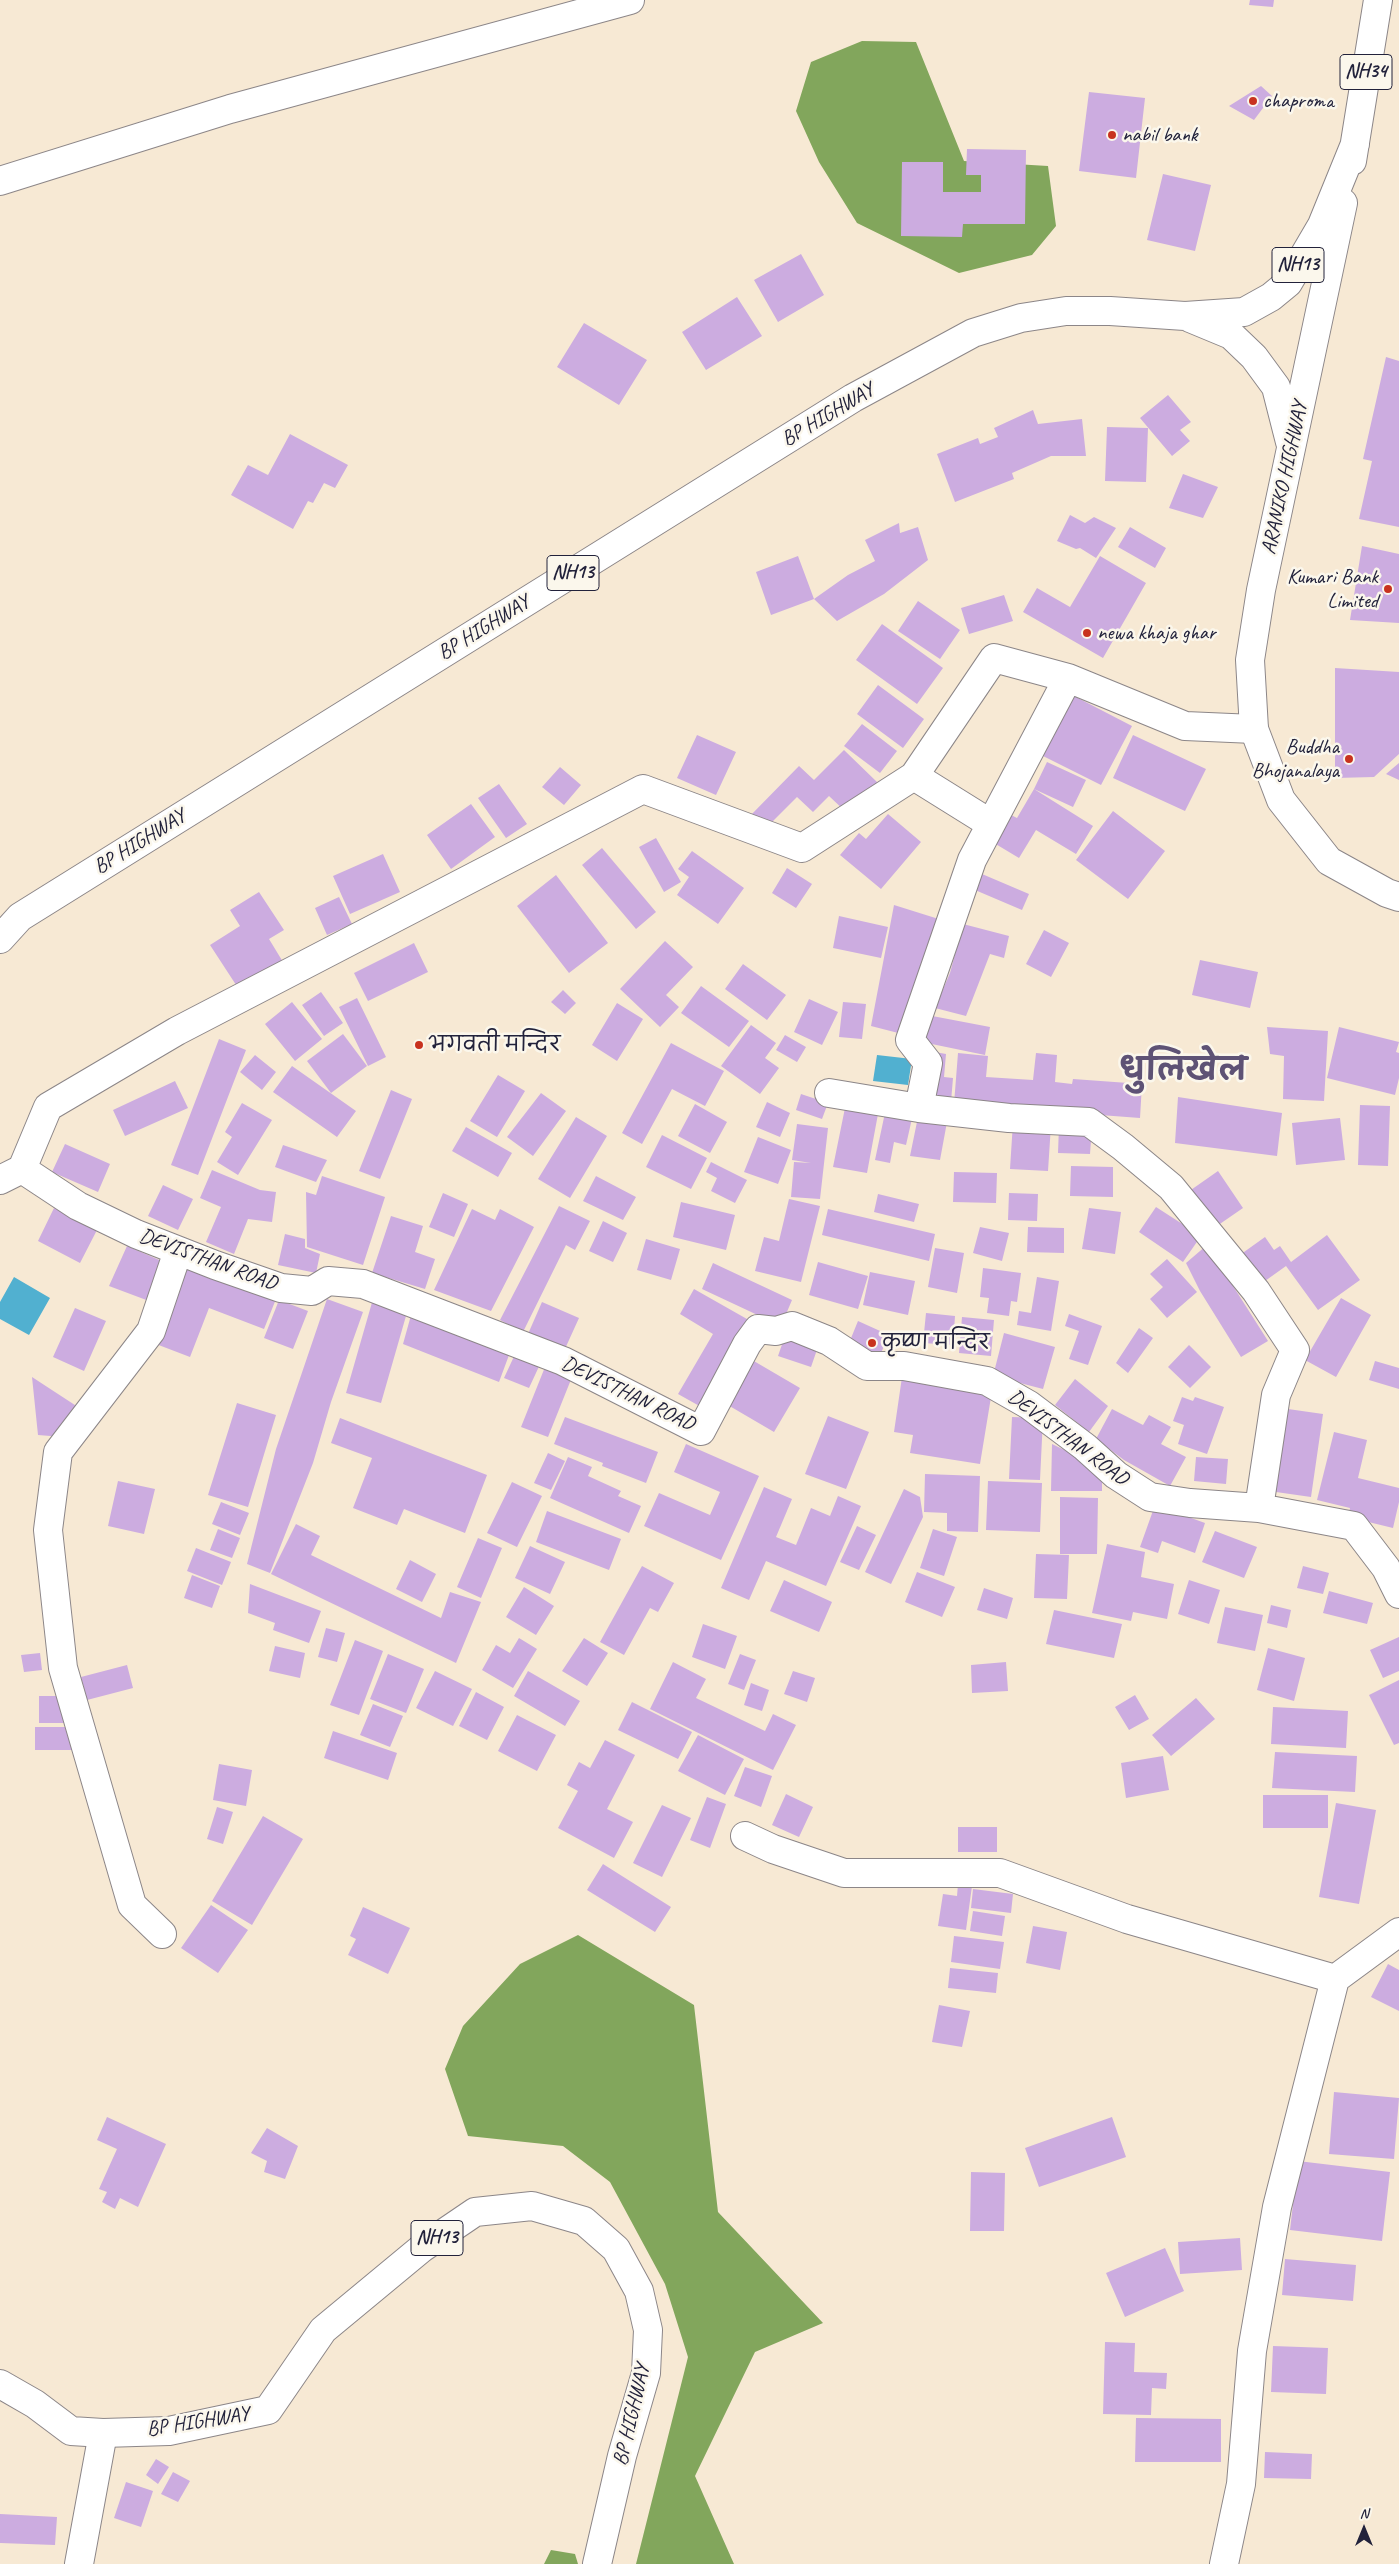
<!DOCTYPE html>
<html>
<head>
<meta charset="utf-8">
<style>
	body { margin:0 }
	#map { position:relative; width:1399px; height:2564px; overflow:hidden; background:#f7e9d4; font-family:Caveat,sans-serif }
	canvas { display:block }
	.north { position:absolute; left:1339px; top:2504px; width:50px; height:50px; -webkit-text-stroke:4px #fbf7ec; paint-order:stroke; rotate:0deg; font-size:14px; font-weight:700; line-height:20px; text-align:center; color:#22223b }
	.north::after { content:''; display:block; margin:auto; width:18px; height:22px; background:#22223b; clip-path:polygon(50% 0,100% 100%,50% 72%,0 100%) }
</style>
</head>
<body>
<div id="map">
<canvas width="1399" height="2564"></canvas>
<div class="north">N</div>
</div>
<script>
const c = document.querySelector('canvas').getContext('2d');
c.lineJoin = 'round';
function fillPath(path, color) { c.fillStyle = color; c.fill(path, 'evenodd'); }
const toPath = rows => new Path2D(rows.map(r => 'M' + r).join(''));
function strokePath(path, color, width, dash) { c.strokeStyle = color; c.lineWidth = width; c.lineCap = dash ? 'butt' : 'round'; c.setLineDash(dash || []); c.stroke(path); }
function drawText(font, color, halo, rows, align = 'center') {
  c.font = font + ' Caveat,"Playpen Sans Deva",sans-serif'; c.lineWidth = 5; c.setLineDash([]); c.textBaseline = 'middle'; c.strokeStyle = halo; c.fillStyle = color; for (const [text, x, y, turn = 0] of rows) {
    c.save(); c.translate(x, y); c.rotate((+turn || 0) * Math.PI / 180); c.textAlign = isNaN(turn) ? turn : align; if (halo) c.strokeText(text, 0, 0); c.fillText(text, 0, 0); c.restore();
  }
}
fillPath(toPath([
	[862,41,916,42,964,161,1048,166,1056,226,1032,255,959,273,857,223,819,162,796,111,811,62],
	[578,1935,694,2005,718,2212,823,2323,755,2352,695,2476,734,2564,636,2564,688,2357,665,2284,610,2182,563,2146,468,2136,445,2069,463,2026,520,1964],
	[551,2550,575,2554,578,2564,544,2564]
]), '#82a65c');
fillPath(toPath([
	[877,1055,912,1059,908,1085,873,1081],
	[14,1277,50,1298,29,1335,0,1319,0,1302]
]), '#51b0d0');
fillPath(toPath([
	[1250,0,1274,0,1273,7,1249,5],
	[1261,86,1272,96,1254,120,1229,106],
	[1089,92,1145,98,1136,178,1079,171],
	[967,149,1026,150,1025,224,963,224,962,237,901,236,902,162,943,162,943,192,981,192,981,175,966,175],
	[1163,174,1211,185,1195,251,1147,240],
	[801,254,824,295,778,322,754,280],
	[737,297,762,336,706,370,682,332],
	[584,323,647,360,619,405,557,367],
	[1386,357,1399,361,1399,527,1359,519,1372,461,1363,459],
	[1168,395,1191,422,1180,430,1190,441,1172,456,1140,418],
	[1033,410,1038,424,1082,419,1086,456,1051,456,1012,473,1014,479,955,502,937,454,978,438,980,444,998,437,994,428],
	[1107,427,1148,428,1146,482,1105,481],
	[290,434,348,465,335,488,324,483,313,503,308,501,293,529,231,495,248,465,268,475],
	[1183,474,1218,487,1203,518,1169,508],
	[1070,515,1085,523,1094,517,1116,528,1096,558,1080,548,1076,549,1057,541],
	[899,523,900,533,918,527,928,560,884,594,837,621,814,599,848,575,875,561,865,540],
	[1130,527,1166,548,1155,568,1118,547],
	[1362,546,1399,554,1399,623,1350,620],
	[798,556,814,599,771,615,756,572],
	[1100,556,1146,583,1103,658,1023,612,1037,588,1070,607],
	[1004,595,1013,621,969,634,961,608],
	[918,601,960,630,940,659,898,631],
	[882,624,943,668,917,704,856,660],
	[1335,668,1399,672,1399,754,1374,777,1335,778],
	[878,685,924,719,903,748,857,714],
	[1074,696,1132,726,1101,785,1043,756],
	[862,724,897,751,880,773,844,746],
	[697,735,736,752,716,795,677,778],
	[1133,735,1206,769,1185,811,1113,778],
	[844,750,878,783,847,813,829,796,813,812,797,797,763,831,749,817,799,766,814,780],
	[1047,762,1086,780,1073,807,1034,789],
	[1399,763,1399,780,1386,774],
	[560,767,581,785,564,805,542,787],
	[499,784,527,824,506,838,478,798],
	[1034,789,1093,826,1076,854,1036,830,1019,858,994,843,1011,815,1017,818],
	[471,804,495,837,451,869,427,835],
	[1113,811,1165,851,1128,899,1076,860],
	[888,814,921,842,881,889,840,855,859,833,866,839],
	[656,838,681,882,664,892,639,847],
	[602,848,656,912,636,929,582,865],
	[692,851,744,888,718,924,677,895,689,877,678,869],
	[383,854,400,892,350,914,333,876],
	[787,868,812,884,796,908,772,893],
	[982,874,1029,894,1022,910,975,890],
	[556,875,608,943,569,973,517,906],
	[259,892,284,930,269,939,283,962,240,991,210,945,240,926,230,910],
	[339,897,352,924,327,935,315,908],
	[894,905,945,921,906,1035,871,1026],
	[839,916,888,927,881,958,833,948],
	[963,924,1009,936,1004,958,990,954,966,1016,935,1008,950,973],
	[1044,930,1069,943,1051,977,1026,964],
	[665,941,693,967,666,995,679,1007,660,1027,620,989],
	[414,943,428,972,368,1001,354,973],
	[1200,960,1258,972,1250,1008,1192,995],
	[743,964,786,995,767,1020,725,989],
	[701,986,749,1021,729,1047,681,1013],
	[563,990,576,1003,565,1014,551,1002],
	[321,992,343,1023,324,1036,302,1005],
	[357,998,386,1057,368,1066,339,1007],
	[809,999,838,1012,822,1045,794,1032],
	[292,1002,322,1039,295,1061,265,1024],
	[843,1002,866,1004,862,1039,839,1037],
	[617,1003,643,1019,617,1061,592,1045],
	[927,1015,990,1027,985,1055,922,1042],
	[751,1025,776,1043,765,1058,779,1068,760,1094,721,1066],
	[1267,1027,1328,1031,1324,1101,1283,1099,1284,1056,1270,1054],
	[1339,1027,1399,1042,1396,1052,1399,1053,1399,1078,1395,1095,1327,1078],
	[343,1034,367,1066,331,1093,307,1061],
	[785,1035,806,1047,797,1062,776,1050],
	[219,1039,246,1050,198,1175,171,1165],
	[671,1043,724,1071,705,1106,672,1089,642,1144,622,1133],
	[935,1052,946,1054,944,1077,953,1078,951,1102,931,1100],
	[958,1053,988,1056,986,1077,1033,1080,1036,1053,1057,1055,1055,1082,1072,1084,1073,1079,1142,1084,1140,1118,954,1104],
	[255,1055,276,1072,262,1090,240,1072],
	[292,1066,356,1111,337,1137,273,1092],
	[498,1075,525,1091,497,1137,470,1121],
	[175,1081,188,1108,125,1136,113,1110],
	[391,1090,412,1099,380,1179,359,1171],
	[541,1093,566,1111,533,1156,507,1137],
	[801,1094,828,1103,822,1119,796,1110],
	[1178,1097,1282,1113,1277,1156,1175,1143],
	[767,1102,790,1113,780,1137,756,1127],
	[242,1103,272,1120,238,1175,217,1162,232,1137,225,1132],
	[695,1104,727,1122,710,1153,678,1136],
	[1360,1105,1390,1106,1388,1166,1358,1165],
	[845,1108,878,1114,867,1173,833,1167],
	[886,1108,913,1114,906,1145,894,1142,890,1163,875,1160],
	[576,1117,607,1136,570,1198,538,1179],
	[918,1117,947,1122,940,1160,910,1156],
	[1340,1118,1345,1160,1296,1165,1292,1123],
	[1013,1122,1051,1125,1048,1171,1010,1169],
	[797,1124,828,1128,820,1199,791,1197,794,1162,811,1163,792,1160],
	[1059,1126,1092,1127,1090,1154,1058,1153],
	[466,1127,512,1153,498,1177,452,1151],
	[662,1135,707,1158,691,1189,646,1167],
	[758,1137,791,1150,778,1184,744,1172],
	[65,1144,110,1164,98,1192,52,1172],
	[283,1145,327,1160,316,1182,275,1167],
	[711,1162,747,1180,735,1203,711,1191,717,1178,706,1172],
	[1071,1166,1113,1167,1113,1197,1070,1196],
	[212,1170,260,1190,276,1192,272,1222,248,1219,234,1254,206,1242,221,1207,200,1198],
	[1218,1171,1243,1208,1214,1228,1188,1192],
	[954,1172,997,1173,996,1203,953,1202],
	[322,1176,385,1197,363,1265,307,1247,306,1192,316,1195],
	[596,1176,636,1197,623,1220,583,1201],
	[163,1185,193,1199,178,1230,148,1216],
	[443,1193,468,1204,454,1237,429,1227],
	[1009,1193,1038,1194,1037,1221,1008,1220],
	[878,1194,919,1204,914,1222,874,1212],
	[789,1199,820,1206,801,1282,755,1271,764,1237,779,1241],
	[681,1202,735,1215,726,1250,673,1237],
	[559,1206,590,1221,575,1250,566,1245,523,1332,500,1320],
	[1156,1207,1201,1236,1183,1262,1139,1232],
	[54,1208,97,1230,80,1263,38,1241],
	[1089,1208,1121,1212,1115,1254,1082,1249],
	[472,1209,495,1220,500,1209,534,1227,491,1311,434,1290],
	[828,1209,935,1234,929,1261,822,1235],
	[391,1216,423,1226,415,1252,435,1259,425,1289,372,1273],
	[603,1221,627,1233,613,1262,589,1251],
	[980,1227,1009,1233,1002,1261,973,1253],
	[1028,1227,1064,1228,1064,1253,1027,1252],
	[285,1234,305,1239,305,1248,320,1254,316,1273,278,1265],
	[1327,1235,1360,1280,1318,1310,1286,1266,1258,1286,1237,1257,1265,1237,1274,1250,1280,1246,1291,1262],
	[646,1239,680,1249,671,1280,637,1270],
	[1207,1245,1268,1341,1241,1357,1200,1291,1186,1263],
	[127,1246,164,1262,149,1301,109,1286],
	[935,1248,964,1253,957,1293,928,1287],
	[1167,1259,1197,1292,1167,1318,1150,1299,1163,1287,1150,1274],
	[188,1260,278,1294,264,1329,209,1308,190,1357,156,1344],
	[818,1262,868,1276,858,1309,809,1295],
	[713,1263,792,1300,781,1326,702,1289],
	[983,1268,1021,1273,1017,1302,1011,1301,1009,1316,987,1313,989,1298,980,1297],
	[870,1272,915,1281,908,1315,863,1305],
	[1037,1277,1059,1281,1051,1331,1017,1325,1019,1311,1031,1313],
	[694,1289,754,1323,703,1408,678,1394,713,1334,680,1314],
	[1341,1298,1371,1315,1336,1377,1305,1360],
	[327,1299,363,1312,331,1402,313,1463,270,1573,247,1564,276,1449],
	[373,1299,408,1309,381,1403,346,1393],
	[279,1300,308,1311,293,1349,264,1338],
	[542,1302,579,1318,564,1351,528,1334],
	[75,1308,106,1321,84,1371,53,1357],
	[413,1308,512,1347,499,1382,403,1344],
	[926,1313,955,1316,953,1345,923,1343],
	[1069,1314,1102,1326,1088,1365,1069,1359,1079,1331,1065,1326],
	[962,1317,994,1320,991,1356,959,1353],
	[858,1321,889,1335,877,1362,847,1348],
	[1139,1328,1153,1338,1128,1373,1116,1363],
	[787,1330,820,1341,811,1367,778,1356],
	[1004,1333,1055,1347,1043,1389,993,1376],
	[1189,1345,1211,1367,1190,1388,1168,1367],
	[517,1350,542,1360,529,1388,504,1378],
	[747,1357,800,1388,774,1432,721,1401],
	[1375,1361,1399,1368,1399,1389,1369,1380],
	[547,1362,574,1372,548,1437,521,1427],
	[32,1377,81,1409,63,1437,38,1435],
	[902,1377,992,1391,980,1464,910,1453,913,1435,894,1432],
	[1075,1379,1108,1406,1089,1432,1055,1405],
	[1182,1397,1193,1401,1195,1397,1224,1407,1207,1454,1178,1444,1184,1425,1173,1421],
	[237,1403,276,1415,248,1507,208,1495],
	[1281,1408,1323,1414,1311,1497,1269,1491],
	[1112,1409,1143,1425,1149,1415,1171,1427,1161,1444,1186,1457,1170,1486,1124,1460,1096,1439],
	[828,1416,869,1432,846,1489,805,1474],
	[565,1417,658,1452,646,1483,602,1466,603,1463,554,1444],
	[1012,1417,1043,1418,1040,1480,1009,1479],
	[340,1418,487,1475,465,1533,404,1509,397,1525,353,1508,372,1458,331,1443],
	[1334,1432,1367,1440,1358,1478,1399,1488,1399,1502,1393,1528,1348,1517,1350,1508,1317,1500],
	[686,1444,759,1476,721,1560,644,1526,659,1493,710,1515,720,1492,674,1472],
	[1052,1444,1102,1468,1102,1491,1051,1491],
	[548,1453,565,1461,551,1490,534,1483],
	[568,1457,592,1467,588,1476,621,1491,618,1496,641,1506,629,1533,550,1498],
	[1196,1457,1228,1459,1226,1484,1194,1481],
	[925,1474,980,1476,978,1532,947,1531,947,1513,924,1512],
	[118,1481,155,1489,144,1534,108,1526],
	[988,1481,1042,1483,1040,1532,986,1530],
	[512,1482,542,1496,517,1547,487,1533],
	[764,1487,792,1499,776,1537,796,1545,811,1508,830,1516,838,1496,861,1506,826,1586,766,1561,749,1600,721,1588],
	[904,1489,920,1497,923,1517,891,1584,865,1572],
	[1060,1497,1098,1498,1097,1554,1060,1554],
	[221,1502,249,1513,240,1535,212,1524],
	[1155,1505,1205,1523,1195,1553,1162,1541,1158,1553,1140,1547],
	[547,1511,621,1539,609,1570,536,1542],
	[296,1524,320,1536,311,1555,441,1618,450,1592,481,1602,456,1663,271,1574],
	[857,1526,876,1535,859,1570,840,1562],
	[218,1529,240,1538,232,1558,210,1550],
	[933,1529,957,1537,944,1576,920,1568],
	[1215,1531,1257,1547,1244,1578,1202,1562],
	[478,1538,502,1548,481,1598,457,1587],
	[1107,1544,1145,1552,1141,1577,1174,1584,1167,1619,1133,1612,1131,1621,1092,1613],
	[530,1546,565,1562,550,1594,515,1578],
	[196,1548,231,1562,222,1585,187,1571],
	[1036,1554,1069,1555,1067,1599,1034,1598],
	[410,1560,436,1574,422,1602,396,1589],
	[642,1566,674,1583,658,1612,650,1608,624,1655,600,1642],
	[1303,1566,1329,1573,1323,1594,1297,1588],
	[917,1572,955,1587,942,1617,905,1602],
	[192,1575,220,1586,212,1608,184,1598],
	[784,1580,832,1602,819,1632,770,1611],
	[1189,1580,1220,1590,1209,1624,1178,1614],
	[250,1584,321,1611,309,1643,273,1630,275,1623,248,1613],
	[524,1587,554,1606,536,1635,506,1617],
	[984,1588,1013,1598,1007,1619,977,1610],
	[1329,1591,1373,1603,1367,1624,1323,1613],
	[1271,1605,1291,1610,1287,1628,1267,1623],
	[1225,1607,1263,1615,1255,1651,1217,1643],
	[1054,1610,1122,1624,1114,1658,1046,1644],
	[703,1624,737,1636,725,1669,692,1657],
	[326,1628,345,1633,337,1662,318,1657],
	[1399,1637,1399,1671,1383,1678,1370,1650],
	[519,1638,537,1649,513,1688,482,1670,496,1645,510,1653],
	[584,1638,608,1653,587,1686,562,1671],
	[355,1640,383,1651,359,1715,330,1705],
	[275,1646,305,1653,300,1678,269,1671],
	[1268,1648,1305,1658,1294,1701,1257,1690],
	[40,1653,42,1670,24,1672,21,1655],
	[388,1654,424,1669,406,1713,370,1699],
	[740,1654,756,1660,744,1690,728,1684],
	[673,1662,706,1679,696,1698,765,1731,773,1714,796,1725,773,1770,650,1709],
	[1006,1662,1008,1691,972,1693,971,1665],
	[127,1665,133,1688,87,1700,81,1677],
	[435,1671,472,1689,453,1726,416,1708],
	[528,1671,580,1701,565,1726,514,1696],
	[793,1671,815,1678,807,1702,784,1694],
	[1399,1680,1399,1743,1394,1745,1369,1695],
	[751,1683,769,1690,762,1711,744,1705],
	[476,1692,504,1707,487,1740,459,1726],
	[1135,1695,1149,1719,1129,1730,1115,1707],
	[39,1696,64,1696,65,1723,39,1723],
	[1196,1698,1215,1719,1171,1756,1152,1735],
	[632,1702,692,1732,678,1759,618,1730],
	[373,1704,403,1716,390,1747,360,1735],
	[1273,1707,1348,1711,1346,1748,1271,1744],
	[517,1715,556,1735,537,1771,498,1751],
	[35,1727,75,1727,75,1750,35,1750],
	[333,1731,397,1753,388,1780,324,1758],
	[698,1735,744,1759,725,1795,678,1771],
	[605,1740,635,1755,607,1809,633,1822,614,1858,558,1828,578,1791,567,1785,579,1762,590,1768],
	[1275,1752,1357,1756,1355,1792,1272,1788],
	[1163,1756,1169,1790,1126,1798,1121,1763],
	[219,1764,252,1770,246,1806,213,1800],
	[745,1767,772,1776,761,1807,734,1796],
	[786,1794,813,1807,799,1837,772,1825],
	[1263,1795,1328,1795,1328,1828,1263,1828],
	[707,1797,726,1804,710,1848,690,1840],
	[1336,1803,1376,1810,1359,1904,1319,1897],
	[662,1805,691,1818,662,1877,633,1863],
	[217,1807,233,1812,223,1844,207,1839],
	[263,1816,303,1839,252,1925,212,1901],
	[958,1827,997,1827,997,1852,958,1852],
	[603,1864,671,1907,655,1932,587,1890],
	[958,1884,972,1886,966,1930,938,1926,943,1894,957,1896],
	[973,1889,1013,1894,1011,1913,971,1908],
	[211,1905,248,1930,218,1973,181,1948],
	[363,1907,410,1928,388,1974,348,1955,356,1939,350,1936],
	[973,1911,1005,1916,1002,1936,970,1931],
	[1033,1926,1067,1932,1060,1970,1026,1963],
	[954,1936,1004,1942,1000,1969,951,1962],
	[1388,1964,1399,1970,1399,2011,1371,1997],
	[950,1968,998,1973,996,1993,948,1988],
	[939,2005,970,2011,962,2047,932,2042],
	[1334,2092,1399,2098,1394,2159,1329,2154],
	[107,2117,166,2144,138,2207,120,2198,115,2209,102,2202,107,2192,99,2189,117,2149,97,2140],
	[1112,2117,1126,2157,1039,2187,1025,2148],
	[267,2128,298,2146,285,2179,264,2172,267,2161,251,2153],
	[1298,2161,1390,2172,1382,2241,1290,2230],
	[971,2172,1005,2173,1004,2231,970,2231],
	[1240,2238,1242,2270,1180,2274,1178,2242],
	[1165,2248,1184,2291,1125,2317,1106,2273],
	[1285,2259,1356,2265,1353,2301,1282,2295],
	[1105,2342,1135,2343,1134,2372,1167,2373,1166,2389,1152,2388,1151,2415,1103,2414],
	[1273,2346,1328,2348,1326,2394,1271,2392],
	[1136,2418,1221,2419,1221,2462,1135,2462],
	[1265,2452,1312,2454,1311,2479,1264,2478],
	[156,2459,169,2467,158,2484,146,2475],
	[173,2472,190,2481,178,2502,161,2494],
	[126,2482,153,2491,141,2527,114,2518],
	[0,2514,57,2517,55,2545,0,2543]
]), '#ccace0');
const minor = toPath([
	[0,181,230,109,630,0],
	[914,776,991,824],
	[829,1093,919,1108,1009,1118,1089,1122,1123,1147,1171,1187,1256,1291,1295,1350,1276,1395,1259,1508],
	[919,1108,928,1063,910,1040,972,860,1068,678],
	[22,1169,78,1206,136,1234,215,1265,281,1288,312,1291,328,1281,363,1284,563,1361,701,1431,747,1344,758,1329,776,1331,792,1326,829,1341,867,1366,904,1366,987,1381,1029,1405,1085,1447,1116,1475,1150,1497,1190,1503,1259,1508,1354,1526,1386,1568,1399,1594],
	[0,1180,22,1169,48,1107,177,1031,643,789,802,848,914,776,994,658,1068,678,1185,726,1254,729],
	[745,1836,773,1849,844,1873,1000,1873,1127,1919,1335,1979],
	[162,1934,132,1905,63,1668,48,1530,58,1452,151,1331,178,1251],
	[79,2564,103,2433],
	[1224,2564,1241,2484,1252,2351,1277,2207,1335,1979,1399,1932]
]);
const highway = toPath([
	[1352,161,1378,0],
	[1343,203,1261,590,1250,660,1254,729,1281,800,1329,861,1387,893,1399,897],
	[1190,318,1231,335,1254,357,1276,387,1290,442],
	[0,939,20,917,853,398,973,333,1021,318,1066,311,1110,311,1185,316,1244,312,1271,297,1288,283,1322,225,1355,144],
	[0,2384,35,2404,71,2431,103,2433,169,2431,268,2410,323,2330,422,2248,475,2212,532,2206,584,2221,616,2249,639,2291,648,2330,646,2373,622,2456,597,2564]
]);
strokePath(minor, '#8c8688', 30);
strokePath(highway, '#8c8688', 30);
strokePath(minor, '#fff', 28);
strokePath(highway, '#fff', 28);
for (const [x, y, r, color] of [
	[1253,101,5,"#c8321e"],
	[1112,135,5,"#c8321e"],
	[1388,589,5,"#c8321e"],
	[1087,633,5,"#c8321e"],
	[1349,759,5,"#c8321e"],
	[419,1045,5,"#c8321e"],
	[872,1343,5,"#c8321e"]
]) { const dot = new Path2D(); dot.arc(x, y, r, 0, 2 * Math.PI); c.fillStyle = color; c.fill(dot); strokePath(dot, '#fbf7ec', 2); }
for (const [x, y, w] of [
	[1366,72,52],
	[1298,265,52],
	[573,573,52],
	[437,2238,52]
]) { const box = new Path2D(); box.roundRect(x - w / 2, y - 17.5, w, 35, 4); c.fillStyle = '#fbf7ec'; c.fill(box); strokePath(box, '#22223b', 1); }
drawText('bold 20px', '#22223b', null, [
	["NH34",1366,72],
	["NH13",1298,265],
	["NH13",573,573],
	["NH13",437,2238]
]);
drawText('21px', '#22223b', '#fbf7ec', [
	["chaproma",1263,101],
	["nabil bank",1122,135],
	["Kumari Bank",1378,577,"right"],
	["Limited",1378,601,"right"],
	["newa khaja ghar",1097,633],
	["Buddha",1339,747,"right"],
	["Bhojanalaya",1339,771,"right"],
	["भगवती मन्दिर",429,1045],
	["कृष्ण मन्दिर",882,1343]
], 'left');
drawText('21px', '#22223b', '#fbf7ec', [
	["BP HIGHWAY",828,415,-31],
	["ARANIKO HIGHWAY",1285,478,-78],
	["BP HIGHWAY",484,628,-32],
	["BP HIGHWAY",140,842,-32],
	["DEVISTHAN ROAD",208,1260,20],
	["DEVISTHAN ROAD",628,1394,26],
	["DEVISTHAN ROAD",1068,1438,37],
	["BP HIGHWAY",632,2415,-77],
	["BP HIGHWAY",198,2422,-9]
]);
drawText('bold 31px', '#5e5275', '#fbf7ec', [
	["धुलिखेल",1183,1072]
]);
</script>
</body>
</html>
